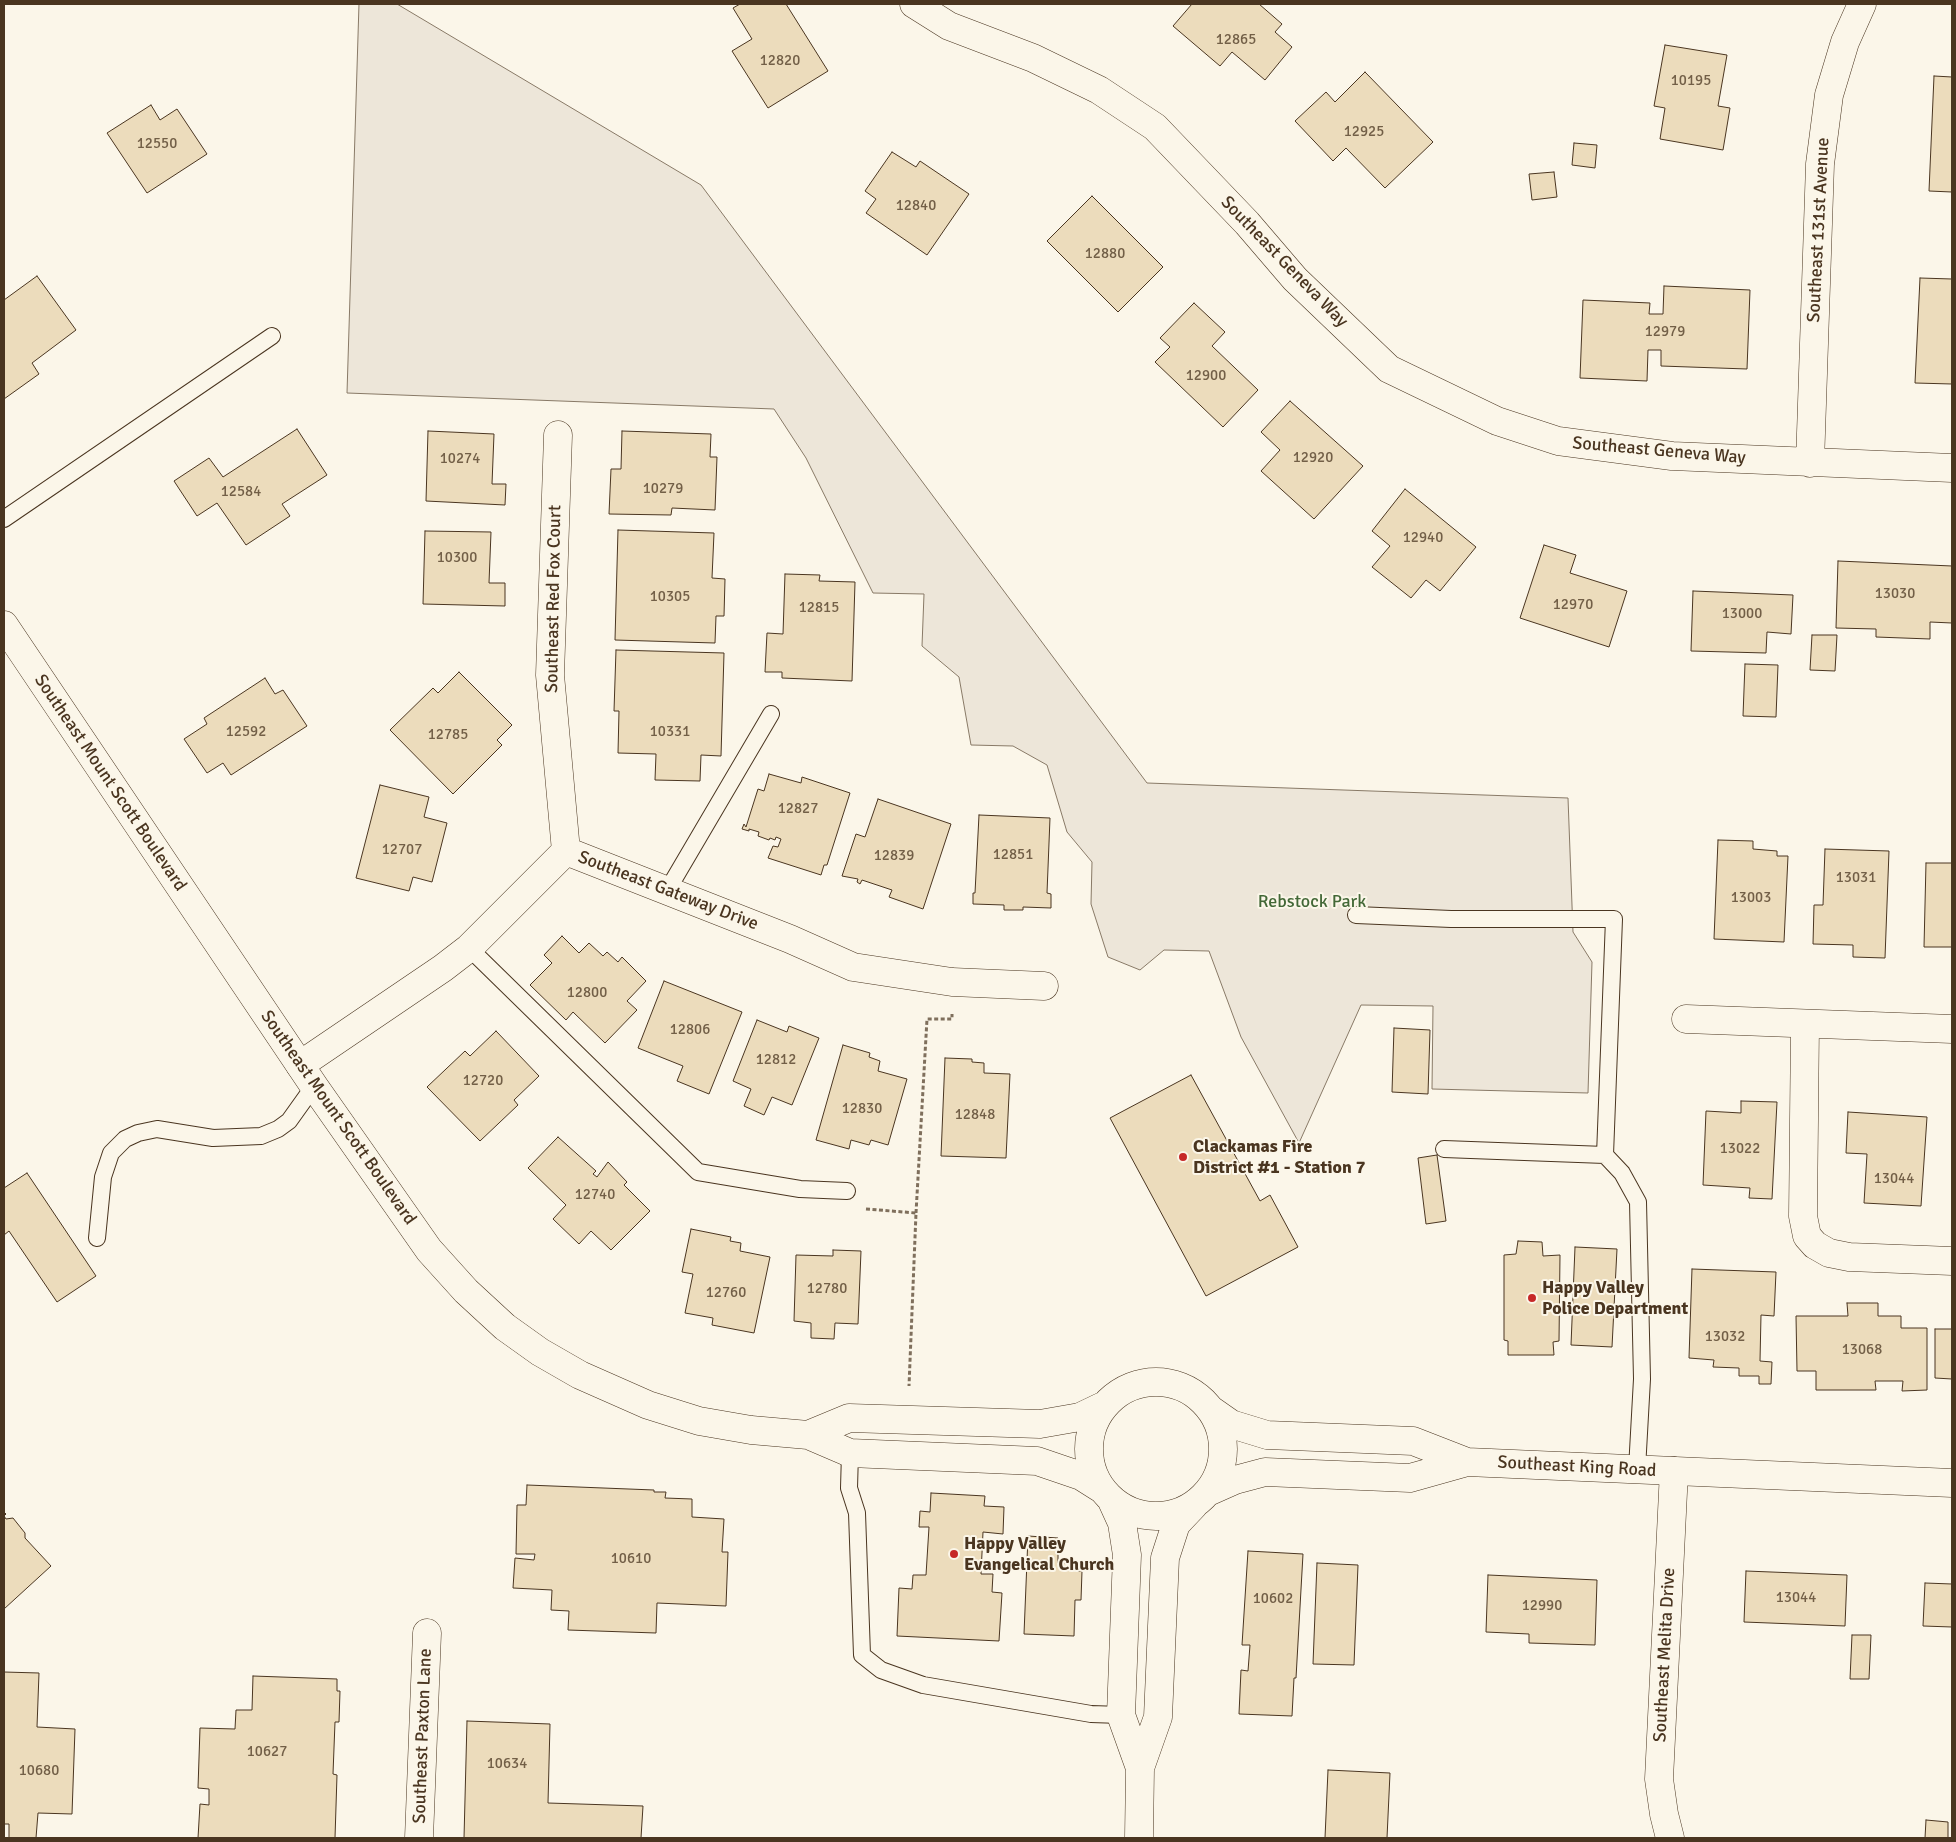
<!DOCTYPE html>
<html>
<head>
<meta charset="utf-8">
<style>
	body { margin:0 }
	#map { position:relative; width:1956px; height:1842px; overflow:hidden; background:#fbf6e9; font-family:Signika,sans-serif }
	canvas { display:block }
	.frame { position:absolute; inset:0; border:5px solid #4a3520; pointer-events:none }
</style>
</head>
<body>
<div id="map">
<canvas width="1956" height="1842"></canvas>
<div class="frame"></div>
</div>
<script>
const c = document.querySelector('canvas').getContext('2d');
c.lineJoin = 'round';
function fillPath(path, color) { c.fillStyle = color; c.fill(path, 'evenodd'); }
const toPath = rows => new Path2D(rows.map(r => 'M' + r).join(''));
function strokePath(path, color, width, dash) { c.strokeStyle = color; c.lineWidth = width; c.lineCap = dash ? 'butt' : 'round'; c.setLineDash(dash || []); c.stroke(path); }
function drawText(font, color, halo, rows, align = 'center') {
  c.font = font + ' Signika,sans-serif'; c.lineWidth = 4; c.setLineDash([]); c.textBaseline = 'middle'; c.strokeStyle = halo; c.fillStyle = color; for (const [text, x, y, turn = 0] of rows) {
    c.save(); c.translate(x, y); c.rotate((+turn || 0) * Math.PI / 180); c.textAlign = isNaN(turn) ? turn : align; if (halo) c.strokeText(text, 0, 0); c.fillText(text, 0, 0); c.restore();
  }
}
const green = toPath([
	[359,4,397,4,701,185,1147,783,1568,798,1573,932,1592,962,1588,1093,1432,1089,1433,1006,1361,1005,1299,1143,1241,1037,1209,951,1164,950,1140,970,1108,957,1091,904,1092,862,1067,832,1047,765,1013,746,971,745,959,677,922,646,924,594,873,593,806,458,774,409,347,393,359,4]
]);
fillPath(green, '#ede6d9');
strokePath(green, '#887966', 1);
const building = toPath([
	[740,4,786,4,828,71,768,108,732,51,752,39,733,8,740,4],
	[1192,4,1259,4,1282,24,1275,32,1292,47,1265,80,1232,52,1220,66,1173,26,1192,4],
	[1665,45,1727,55,1718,106,1730,108,1723,150,1660,139,1665,108,1654,106,1665,45],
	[1365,72,1433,142,1385,188,1346,148,1333,161,1295,121,1326,92,1335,102,1365,72],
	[1934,76,1952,77,1952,192,1929,191,1934,76],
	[151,105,160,120,177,109,207,154,147,193,107,133,151,105],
	[1574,143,1597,145,1595,168,1572,165,1574,143],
	[892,152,916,167,920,161,969,194,927,255,866,213,876,199,865,191,892,152],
	[1554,172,1557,197,1532,200,1529,174,1554,172],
	[1092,196,1163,267,1118,312,1047,241,1092,196],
	[37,276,76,330,32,363,39,374,4,399,4,300,37,276],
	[1920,278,1952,279,1952,384,1915,383,1920,278],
	[1664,286,1750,290,1747,369,1661,366,1661,350,1648,350,1647,381,1580,378,1583,300,1650,303,1649,314,1663,314,1664,286],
	[1194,303,1225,332,1212,346,1258,390,1223,427,1155,362,1170,347,1160,338,1194,303],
	[1290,401,1363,466,1314,519,1261,471,1280,450,1261,432,1290,401],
	[297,429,327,475,282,504,290,516,246,545,217,503,197,516,174,481,209,458,223,477,297,429],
	[428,431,494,434,492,484,506,484,505,505,426,501,428,431],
	[622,431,711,434,710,457,717,457,715,510,672,508,671,515,609,514,611,469,621,469,622,431],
	[1405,489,1476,547,1440,591,1426,580,1411,598,1372,567,1390,546,1372,531,1405,489],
	[618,530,714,533,712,578,725,579,724,616,716,616,715,643,615,640,618,530],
	[425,531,491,532,489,583,505,583,505,606,423,604,425,531],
	[1544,545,1576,555,1570,573,1627,591,1609,647,1520,618,1544,545],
	[1838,561,1952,566,1952,623,1930,622,1930,639,1876,637,1876,629,1836,628,1838,561],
	[785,574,820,575,819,581,855,582,852,681,782,678,782,672,765,672,767,633,783,634,785,574],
	[1693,591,1793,595,1791,634,1767,632,1766,653,1691,651,1693,591],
	[1812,635,1837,635,1835,671,1810,670,1812,635],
	[616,650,724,653,721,756,701,755,700,781,655,780,656,754,618,753,619,711,614,711,616,650],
	[1745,664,1778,665,1776,717,1743,716,1745,664],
	[459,672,512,725,497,740,502,745,453,794,390,730,433,688,438,693,459,672],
	[265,678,275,694,283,690,307,726,231,775,223,763,207,773,184,739,207,724,204,718,265,678],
	[769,774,801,783,802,777,850,793,827,865,824,865,821,875,768,858,773,846,778,847,781,839,776,837,775,840,770,838,769,840,758,836,759,832,749,829,749,831,742,829,744,824,746,827,758,789,764,791,769,774],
	[380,785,429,797,424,817,447,823,432,882,413,877,409,891,356,878,380,785],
	[878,799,951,824,923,909,889,897,892,890,862,880,860,884,857,882,858,879,842,876,856,834,865,837,878,799],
	[979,815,1050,818,1047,893,1051,894,1051,908,1023,907,1023,910,1004,910,1004,905,973,904,973,893,975,893,979,815],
	[1718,840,1753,841,1753,849,1777,851,1777,856,1788,856,1784,942,1714,939,1718,840],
	[1825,849,1889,851,1885,958,1853,957,1853,945,1813,944,1814,905,1823,905,1825,849],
	[1926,863,1952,863,1952,947,1924,947,1926,863],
	[562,936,579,953,589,943,603,956,607,952,618,962,622,957,646,981,627,1001,637,1010,605,1043,573,1012,566,1020,530,985,552,963,544,955,562,936],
	[664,981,742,1012,709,1094,677,1081,683,1066,638,1048,664,981],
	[757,1020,787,1032,789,1026,819,1038,792,1105,772,1097,764,1115,744,1106,751,1089,733,1081,757,1020],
	[1394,1028,1430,1030,1428,1094,1392,1092,1394,1028],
	[496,1031,539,1076,514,1100,518,1105,480,1141,427,1087,465,1051,470,1056,496,1031],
	[843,1045,870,1053,869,1057,880,1061,878,1071,907,1079,888,1145,871,1140,869,1145,851,1140,849,1149,816,1140,843,1045],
	[945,1058,972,1059,972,1062,984,1063,984,1073,1010,1074,1006,1158,941,1156,945,1058],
	[1191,1075,1260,1201,1270,1195,1298,1247,1206,1296,1110,1118,1191,1075],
	[1741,1101,1777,1102,1772,1199,1749,1198,1750,1188,1703,1185,1706,1111,1741,1113,1741,1101],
	[1848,1112,1927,1117,1921,1206,1864,1203,1867,1154,1846,1153,1848,1112],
	[558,1137,596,1171,593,1174,597,1177,608,1162,627,1182,624,1185,650,1211,611,1250,591,1231,579,1244,553,1219,566,1205,528,1168,558,1137],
	[1437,1155,1446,1221,1426,1224,1418,1158,1437,1155],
	[27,1173,96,1276,57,1302,9,1231,4,1235,4,1188,27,1173],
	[691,1229,731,1237,730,1241,741,1243,740,1251,770,1257,754,1333,712,1325,713,1318,685,1313,693,1274,682,1272,691,1229],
	[1518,1241,1542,1242,1543,1256,1560,1255,1559,1341,1553,1342,1554,1355,1508,1355,1508,1341,1504,1340,1504,1255,1516,1254,1518,1241],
	[1575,1247,1617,1249,1612,1347,1571,1345,1575,1247],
	[833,1250,861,1251,858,1324,835,1323,834,1339,811,1338,811,1323,794,1321,796,1255,833,1256,833,1250],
	[1692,1269,1776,1272,1774,1316,1761,1315,1760,1361,1772,1362,1771,1384,1759,1384,1759,1376,1739,1376,1739,1368,1713,1367,1714,1360,1689,1358,1692,1269],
	[1847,1303,1878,1303,1878,1316,1901,1316,1901,1328,1927,1328,1927,1390,1902,1391,1903,1381,1875,1381,1876,1390,1816,1390,1816,1371,1797,1371,1796,1316,1848,1316,1847,1303],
	[1935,1329,1952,1329,1952,1379,1935,1378,1935,1329],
	[527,1485,654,1490,654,1492,666,1492,665,1498,692,1499,692,1517,724,1519,722,1552,728,1552,726,1606,657,1603,656,1633,568,1630,569,1611,551,1610,552,1590,513,1588,515,1558,534,1560,535,1554,516,1554,517,1505,526,1505,527,1485],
	[931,1493,985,1496,984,1506,1004,1507,1003,1534,983,1532,981,1574,993,1574,992,1592,1002,1593,999,1641,897,1636,899,1588,912,1589,913,1575,926,1575,929,1527,919,1527,920,1511,930,1512,931,1493],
	[4,1512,6,1514,4,1516,6,1519,13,1518,25,1533,25,1538,51,1566,4,1609,4,1512],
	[1028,1536,1058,1538,1058,1563,1077,1563,1077,1571,1082,1571,1081,1600,1075,1600,1074,1636,1024,1634,1028,1536],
	[1248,1551,1303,1554,1296,1678,1294,1678,1292,1716,1239,1714,1241,1670,1248,1671,1250,1645,1242,1645,1248,1551],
	[1317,1563,1358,1565,1354,1665,1313,1664,1317,1563],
	[1746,1571,1847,1575,1845,1626,1744,1622,1746,1571],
	[1488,1575,1597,1580,1595,1645,1529,1643,1529,1634,1486,1632,1488,1575],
	[1925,1583,1952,1584,1952,1627,1923,1626,1925,1583],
	[1852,1635,1871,1635,1869,1679,1850,1679,1852,1635],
	[4,1672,39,1673,37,1727,75,1729,72,1814,38,1813,36,1838,9,1838,9,1824,4,1824,4,1672],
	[253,1676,337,1679,337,1691,340,1691,339,1722,335,1722,333,1774,337,1775,335,1838,198,1838,200,1804,209,1805,209,1789,198,1788,200,1728,235,1729,236,1710,252,1710,253,1676],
	[467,1721,550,1724,548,1803,643,1806,641,1838,464,1838,467,1721],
	[1328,1770,1390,1773,1387,1838,1325,1838,1328,1770],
	[1926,1820,1948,1822,1948,1838,1925,1838,1926,1820]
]);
fillPath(building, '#ecdcbc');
strokePath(building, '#4a3520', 1);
const lane = toPath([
	[4,519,272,336],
	[667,891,771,714],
	[1356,915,1451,919,1614,919,1605,1155,1622,1173,1638,1202,1642,1379,1637,1469],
	[469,948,698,1172,800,1189,847,1191],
	[1444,1149,1605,1155],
	[97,1238,103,1177,111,1153,125,1139,138,1133,157,1129,213,1138,261,1136,278,1129,289,1121,314,1086],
	[850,1453,849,1488,857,1513,862,1655,881,1670,923,1685,1091,1714,1121,1715]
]);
const street = toPath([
	[914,4,949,26,1033,58,1099,90,1155,127,1247,223,1295,279,1389,369,1497,421,1558,441,1672,456,1952,468],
	[558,435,550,675,566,851],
	[1810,463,1820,164,1829,95,1845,42,1862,4],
	[1686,1019,1952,1029],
	[1805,1024,1803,1216,1807,1236,1815,1245,1829,1253,1849,1257,1952,1261],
	[300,1065,443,968,469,948,566,851,790,939,853,967,952,982,1044,986],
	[419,1838,427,1633],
	[1670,1838,1664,1814,1659,1779,1674,1471]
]);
const secondary = toPath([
	[4,625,314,1086,429,1250,466,1291,505,1327,540,1352,580,1375,648,1405,699,1421,751,1430,808,1435,850,1453,1037,1461,1081,1476,1100,1488],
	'1089 1449a67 67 0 1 1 134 0a67 67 0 1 1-134 0Z',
	[1211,1410,1231,1424,1267,1435,1413,1441,1467,1462,1952,1483],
	[808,1435,849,1418,1040,1424,1080,1417,1103,1406],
	[1208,1492,1235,1480,1265,1472,1410,1478,1467,1462],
	[1112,1501,1122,1523,1127,1555,1121,1715,1140,1768],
	[1139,1838,1140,1768,1158,1717,1165,1558,1176,1524,1194,1505]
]);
strokePath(lane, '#4a3520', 18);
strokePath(street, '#4a3520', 29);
strokePath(secondary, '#4a3520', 29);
strokePath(toPath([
	[866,1209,916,1213,909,1386],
	[916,1213,927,1019,952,1019,952,1014]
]), '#7f6f5c', 3, [4, 2.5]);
strokePath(lane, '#fbf6e9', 16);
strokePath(street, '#fbf6e9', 28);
strokePath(secondary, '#fbf6e9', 28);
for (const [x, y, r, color] of [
	[1183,1157,5,"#c62828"],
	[1532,1298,5,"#c62828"],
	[954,1554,5,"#c62828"]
]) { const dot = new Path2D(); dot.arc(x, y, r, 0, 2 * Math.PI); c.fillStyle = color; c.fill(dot); strokePath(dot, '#fbf6e9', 2); }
drawText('15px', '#725f47', null, [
	["12865",1236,40],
	["12820",780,61],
	["10195",1691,81],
	["12925",1364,132],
	["12550",157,144],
	["12840",916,206],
	["12880",1105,254],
	["12979",1665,332],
	["12900",1206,376],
	["12920",1313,458],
	["10274",460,459],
	["10279",663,489],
	["12584",241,492],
	["12940",1423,538],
	["10300",457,558],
	["13030",1895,594],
	["10305",670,597],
	["12970",1573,605],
	["12815",819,608],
	["13000",1742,614],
	["12592",246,732],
	["10331",670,732],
	["12785",448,735],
	["12827",798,809],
	["12707",402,850],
	["12851",1013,855],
	["12839",894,856],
	["13031",1856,878],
	["13003",1751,898],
	["12800",587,993],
	["12806",690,1030],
	["12812",776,1060],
	["12720",483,1081],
	["12830",862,1109],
	["12848",975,1115],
	["13022",1740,1149],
	["13044",1894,1179],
	["12740",595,1195],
	["12780",827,1289],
	["12760",726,1293],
	["13032",1725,1337],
	["13068",1862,1350],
	["10610",631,1559],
	["13044",1796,1598],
	["10602",1273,1599],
	["12990",1542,1606],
	["10627",267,1752],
	["10634",507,1764],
	["10680",39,1771]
]);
drawText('18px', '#4a3520', '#fbf6e9', [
	["Southeast 131st Avenue",1819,230,-87],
	["Southeast Geneva Way",1284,262,46],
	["Southeast Geneva Way",1659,451,5],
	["Southeast Red Fox Court",554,599,-89],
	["Southeast Mount Scott Boulevard",110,783,56],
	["Southeast Gateway Drive",668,891,21],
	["Southeast Mount Scott Boulevard",338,1118,55],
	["Southeast King Road",1577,1467,3],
	["Southeast Melita Drive",1665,1655,-87],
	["Southeast Paxton Lane",423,1736,-88]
]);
drawText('18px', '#436837', '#fbf6e9', [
	["Rebstock Park",1312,902]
]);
drawText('bold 18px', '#4a3520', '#fbf6e9', [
	["Clackamas Fire",1193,1147],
	["District #1 - Station 7",1193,1168],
	["Happy Valley",1542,1288],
	["Police Department",1542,1309],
	["Happy Valley",964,1544],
	["Evangelical Church",964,1565]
], 'left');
</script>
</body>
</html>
